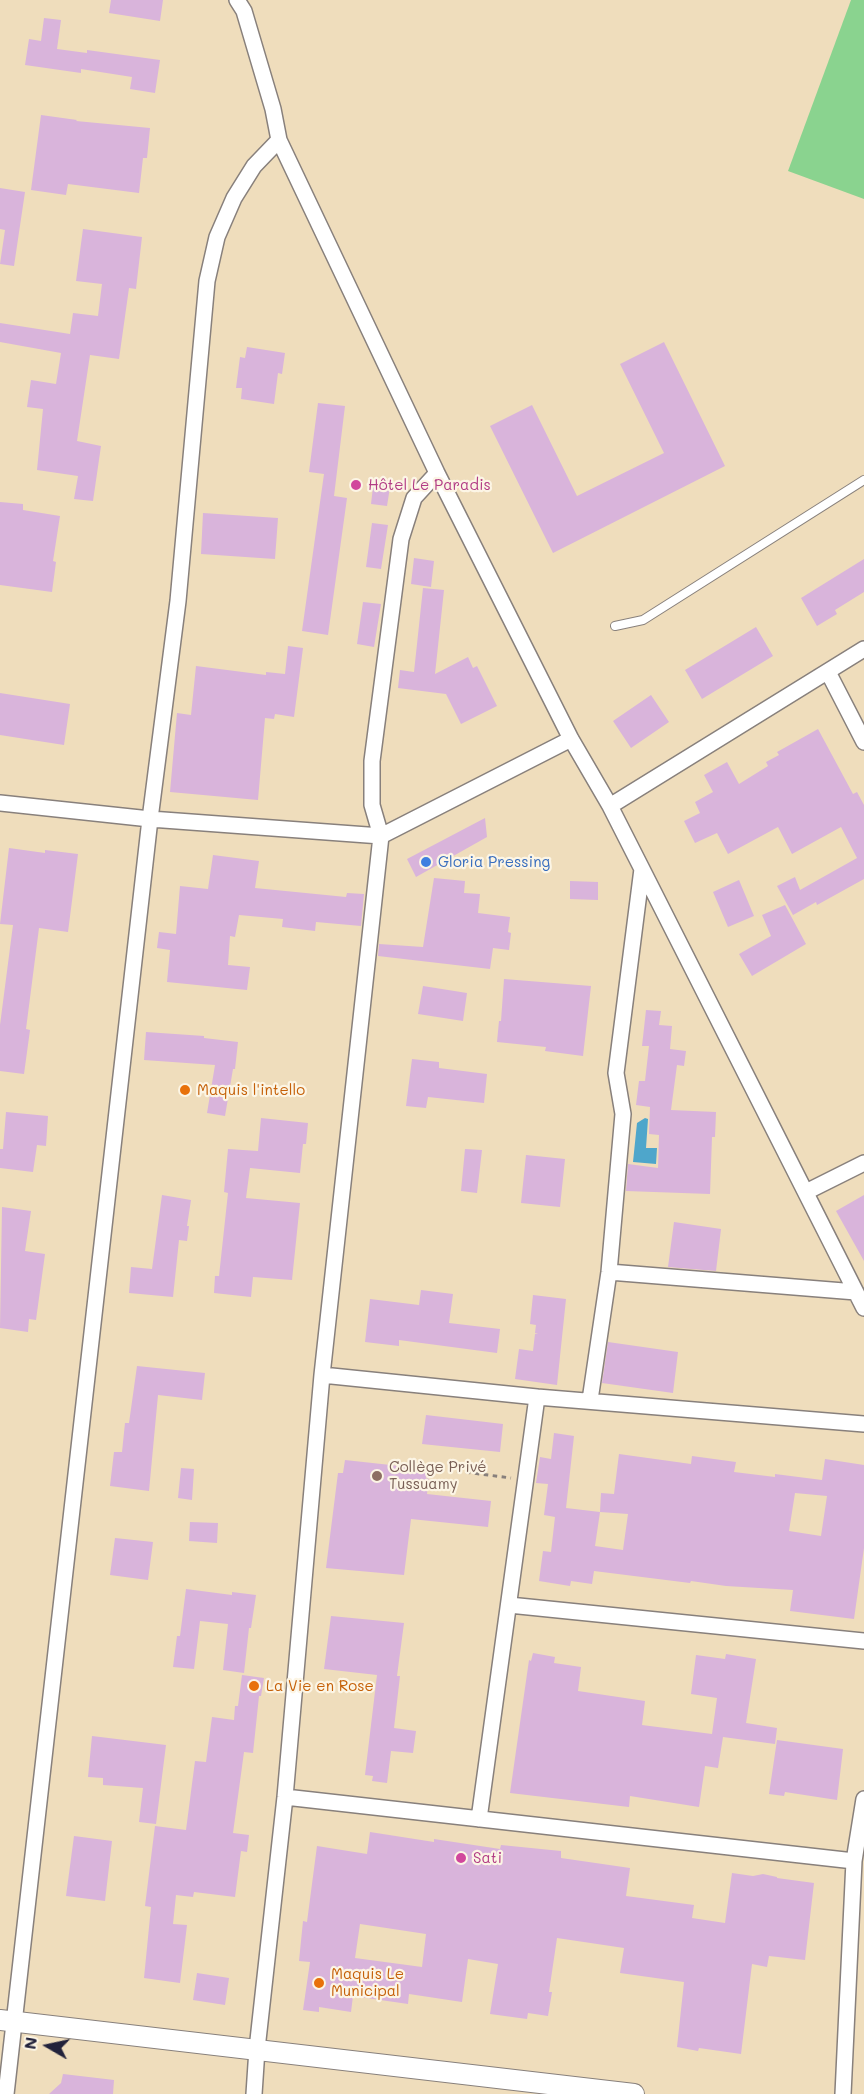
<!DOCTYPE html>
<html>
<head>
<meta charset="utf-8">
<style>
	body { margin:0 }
	#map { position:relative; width:864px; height:2094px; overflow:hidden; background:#efddbc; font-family:Mali,sans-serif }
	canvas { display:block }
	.north { position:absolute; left:18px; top:2016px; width:60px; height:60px; -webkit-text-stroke:4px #fcf5e5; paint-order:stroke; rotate:279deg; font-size:16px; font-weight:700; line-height:24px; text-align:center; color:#22223b }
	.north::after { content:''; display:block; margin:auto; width:21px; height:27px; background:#22223b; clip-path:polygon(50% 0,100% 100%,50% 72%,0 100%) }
</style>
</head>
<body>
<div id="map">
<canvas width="864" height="2094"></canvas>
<div class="north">N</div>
</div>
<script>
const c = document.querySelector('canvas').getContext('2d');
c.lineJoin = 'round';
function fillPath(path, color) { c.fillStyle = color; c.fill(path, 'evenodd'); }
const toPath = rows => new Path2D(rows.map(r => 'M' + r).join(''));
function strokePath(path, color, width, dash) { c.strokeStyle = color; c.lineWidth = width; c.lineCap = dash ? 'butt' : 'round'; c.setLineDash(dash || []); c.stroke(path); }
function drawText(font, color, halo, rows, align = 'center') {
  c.font = font + ' Mali,sans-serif'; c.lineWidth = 4.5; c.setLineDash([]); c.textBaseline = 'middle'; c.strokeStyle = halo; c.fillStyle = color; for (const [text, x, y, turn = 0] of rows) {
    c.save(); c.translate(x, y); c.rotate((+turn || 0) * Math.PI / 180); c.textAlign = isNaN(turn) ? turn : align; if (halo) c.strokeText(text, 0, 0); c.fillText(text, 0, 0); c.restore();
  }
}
fillPath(toPath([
	[851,0,864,0,864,199,788,171]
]), '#8ad38f');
fillPath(toPath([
	[645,1118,648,1119,646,1148,657,1148,656,1164,633,1162,637,1123]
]), '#4ea6cb');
fillPath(toPath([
	[111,0,163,0,160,21,109,13],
	[44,18,61,20,57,49,87,53,87,50,160,60,155,93,130,89,132,77,81,69,81,73,25,65,29,39,41,41],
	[41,115,77,120,76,121,150,128,147,158,143,158,139,193,68,184,66,195,31,190],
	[0,188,25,192,14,266,0,264,5,230,0,229],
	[83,229,142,237,136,289,129,288,119,359,90,355,77,441,101,446,93,501,74,499,78,476,37,470,43,409,27,407,31,380,56,384,61,353,0,342,0,323,70,334,73,313,98,316,102,284,76,281],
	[664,342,725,466,553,553,490,426,532,405,577,496,664,453,620,364],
	[247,347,285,353,282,374,278,373,274,404,241,399,242,388,236,388,240,357,245,358],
	[318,403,345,406,334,496,347,498,328,635,302,631,324,474,309,472],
	[374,478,391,481,387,506,371,504],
	[0,502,23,504,23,510,60,516,53,561,56,562,52,592,0,585],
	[203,513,278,518,275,559,201,554],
	[372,523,388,525,381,569,366,567],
	[414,558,434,561,431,587,411,584],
	[864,559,864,592,835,610,837,614,817,626,801,598],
	[423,588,444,590,435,674,468,657,473,668,477,666,497,706,461,724,446,694,398,688,400,670,414,672],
	[363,602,381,604,374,647,357,644],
	[756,627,773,656,702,699,685,670],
	[288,646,303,648,294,717,275,714,274,719,265,718,258,800,170,792,177,713,191,715,196,666,266,675,266,672,285,674],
	[0,693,70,704,64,745,0,735],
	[651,695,669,722,631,748,613,721],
	[818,729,853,794,857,792,864,805,864,879,817,905,816,902,793,915,777,886,795,877,800,890,857,858,841,827,792,854,778,827,728,854,717,833,695,843,684,821,700,813,695,802,713,792,704,775,727,762,739,784,768,766,766,762,779,755,777,752],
	[485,818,487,837,416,877,407,859],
	[9,848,45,853,45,850,78,854,68,932,39,928,26,1029,30,1030,24,1074,0,1071,0,1025,13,925,0,924],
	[213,855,259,861,255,888,346,897,347,893,364,894,361,926,316,922,315,931,282,927,283,919,239,915,235,937,230,936,228,965,250,967,247,990,167,982,170,950,157,948,159,932,176,934,180,886,208,889],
	[434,878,465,881,464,893,480,894,478,913,510,917,508,932,511,933,509,950,493,948,490,969,378,956,379,944,423,947],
	[739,880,754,916,728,927,713,892],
	[570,881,598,882,598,900,570,899],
	[785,905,806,944,752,976,739,954,771,936,762,915],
	[504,979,591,986,583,1056,545,1051,546,1047,497,1042,499,1021,501,1021],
	[423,986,467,993,463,1021,418,1014],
	[646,1010,661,1011,659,1025,672,1026,670,1049,686,1051,684,1066,677,1065,671,1110,716,1112,715,1137,712,1137,710,1194,626,1191,628,1164,658,1168,659,1135,649,1134,650,1107,636,1105,639,1081,645,1081,649,1046,642,1046],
	[146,1032,204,1036,204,1038,238,1042,235,1069,233,1069,225,1116,207,1113,215,1065,144,1060],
	[412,1059,439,1062,439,1068,487,1074,484,1103,428,1097,426,1108,406,1106],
	[6,1112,48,1116,46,1146,37,1145,33,1172,0,1168,0,1149,3,1149],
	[261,1118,308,1123,306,1144,303,1144,300,1173,250,1168,246,1198,300,1203,292,1280,253,1277,251,1297,214,1293,215,1276,219,1276,228,1193,224,1192,228,1149,258,1151],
	[465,1149,482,1150,477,1193,461,1191],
	[526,1155,565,1159,560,1207,521,1203],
	[162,1195,191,1200,187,1226,189,1226,187,1241,179,1240,173,1297,129,1293,131,1267,152,1269],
	[864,1195,864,1261,836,1211],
	[2,1207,31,1211,25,1251,45,1254,36,1320,29,1319,28,1332,0,1328],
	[674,1222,721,1229,716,1271,668,1267],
	[421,1290,453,1294,449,1323,500,1329,497,1353,399,1340,399,1346,365,1342,370,1299,419,1305],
	[533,1295,566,1299,557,1385,515,1379,519,1349,533,1351,535,1334,538,1334,535,1333,536,1325,530,1324],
	[608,1342,678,1352,673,1393,602,1383],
	[137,1366,205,1373,202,1400,158,1395,149,1491,110,1486,114,1452,122,1452,125,1423,129,1423],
	[426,1415,503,1424,500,1452,422,1444],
	[554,1433,574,1436,566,1508,600,1512,595,1546,623,1550,628,1514,600,1512,601,1493,614,1494,619,1454,691,1464,692,1456,736,1462,734,1472,775,1477,775,1474,822,1480,825,1459,864,1465,864,1548,854,1619,790,1611,793,1590,726,1586,691,1581,690,1583,594,1571,592,1584,571,1581,570,1586,539,1581,543,1551,551,1552,555,1517,544,1515,548,1484,536,1483,540,1457,551,1459],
	[795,1493,827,1496,821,1536,789,1531],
	[345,1460,427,1469,426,1478,429,1479,427,1494,491,1501,488,1527,411,1519,404,1575,326,1568,338,1473,343,1473],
	[181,1468,194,1469,192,1500,178,1498],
	[190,1522,218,1523,217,1543,189,1541],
	[115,1538,153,1542,148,1580,110,1575],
	[186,1589,232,1595,232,1592,256,1595,251,1628,249,1628,244,1673,223,1670,228,1624,200,1621,194,1669,173,1667,177,1636,180,1636],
	[331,1616,404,1623,397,1676,400,1676,394,1728,416,1731,413,1753,391,1751,387,1783,372,1781,373,1776,365,1775,377,1675,324,1669],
	[533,1653,555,1657,554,1663,581,1667,578,1691,645,1701,642,1725,712,1734,717,1698,691,1694,696,1655,725,1659,726,1654,756,1659,746,1723,777,1728,775,1744,723,1737,718,1768,705,1766,699,1807,630,1796,629,1807,510,1793,529,1660,531,1661],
	[242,1675,264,1678,261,1696,259,1696,253,1753,244,1752,233,1833,249,1835,247,1852,241,1851,235,1897,194,1892,193,1897,176,1895,173,1924,187,1925,180,1983,144,1978,151,1907,145,1906,155,1826,186,1830,195,1761,206,1762,212,1717,234,1720,235,1706,238,1706],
	[92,1736,166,1745,156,1824,139,1822,143,1788,103,1785,103,1778,88,1777],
	[777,1740,843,1749,837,1800,785,1792,784,1796,769,1794],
	[370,1832,434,1842,434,1839,500,1849,501,1845,561,1851,561,1858,630,1868,626,1896,694,1905,692,1918,725,1923,732,1873,753,1876,763,1874,777,1877,777,1878,814,1883,805,1960,769,1956,767,1967,752,1964,741,2054,699,2048,698,2051,677,2047,684,1982,620,1973,624,1948,557,1938,549,1992,552,1992,548,2016,528,2013,527,2019,490,2014,498,1964,468,1959,462,2002,409,1994,408,2004,353,1996,351,2012,319,2007,319,2012,303,2010,310,1962,299,1961,303,1921,307,1922,317,1846,367,1854],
	[360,1924,426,1934,422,1967,355,1958],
	[74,1836,112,1841,105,1901,66,1896],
	[197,1973,229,1978,225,2005,193,2000],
	[63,2074,114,2080,113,2094,49,2094,61,2083]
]), '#d9b4db');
const service = toPath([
	[615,626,643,620,864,480]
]);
const minor = toPath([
	[237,0,244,11,273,109,279,140,437,473,571,739,610,806,642,869,864,1308],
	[828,672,864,742],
	[0,803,150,819,381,836,571,739],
	[610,806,864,649],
	[806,1192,864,1163],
	[609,1272,856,1292],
	[322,1375,537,1397,864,1424],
	[590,1400,609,1272,623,1114,616,1073,642,869],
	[509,1605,864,1641],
	[285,1797,854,1861],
	[479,1819,537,1397],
	[6,2094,150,819,178,601,207,281,217,237,234,198,254,166,279,140],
	[254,2094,257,2049,285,1797,322,1375,381,836,372,805,372,761,401,539,414,498,437,473],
	[843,2094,854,1861,864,1799]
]);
const tertiary = toPath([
	[0,2020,634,2094]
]);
strokePath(service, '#88807c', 10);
strokePath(minor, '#88807c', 18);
strokePath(tertiary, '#88807c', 22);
strokePath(toPath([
	[457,1471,511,1478]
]), '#88807c', 3, [4.5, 4.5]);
strokePath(service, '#fff', 8);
strokePath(minor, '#fff', 15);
strokePath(tertiary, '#fff', 20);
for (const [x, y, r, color] of [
	[356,485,6,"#d1479c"],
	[426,862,6,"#3f7fe0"],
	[185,1090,6,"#e8710a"],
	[377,1476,6,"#8d6e63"],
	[254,1686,6,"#e8710a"],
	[461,1858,6,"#d1479c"],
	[319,1983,6,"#e8710a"]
]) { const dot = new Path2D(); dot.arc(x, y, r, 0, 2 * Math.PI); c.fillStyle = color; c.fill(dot); strokePath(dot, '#fcf5e5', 2); }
drawText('15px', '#b23c85', '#fcf5e5', [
	["Hôtel Le Paradis",368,485],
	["Sati",473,1858]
], 'left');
drawText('15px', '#366cbe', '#fcf5e5', [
	["Gloria Pressing",438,862]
], 'left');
drawText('15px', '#c56008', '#fcf5e5', [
	["Maquis l'intello",197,1090],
	["La Vie en Rose",266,1686],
	["Maquis Le",331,1974],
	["Municipal",331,1991]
], 'left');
drawText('15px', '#785e54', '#fcf5e5', [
	["Collège Privé",389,1467],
	["Tussuamy",389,1484]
], 'left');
</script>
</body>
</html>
